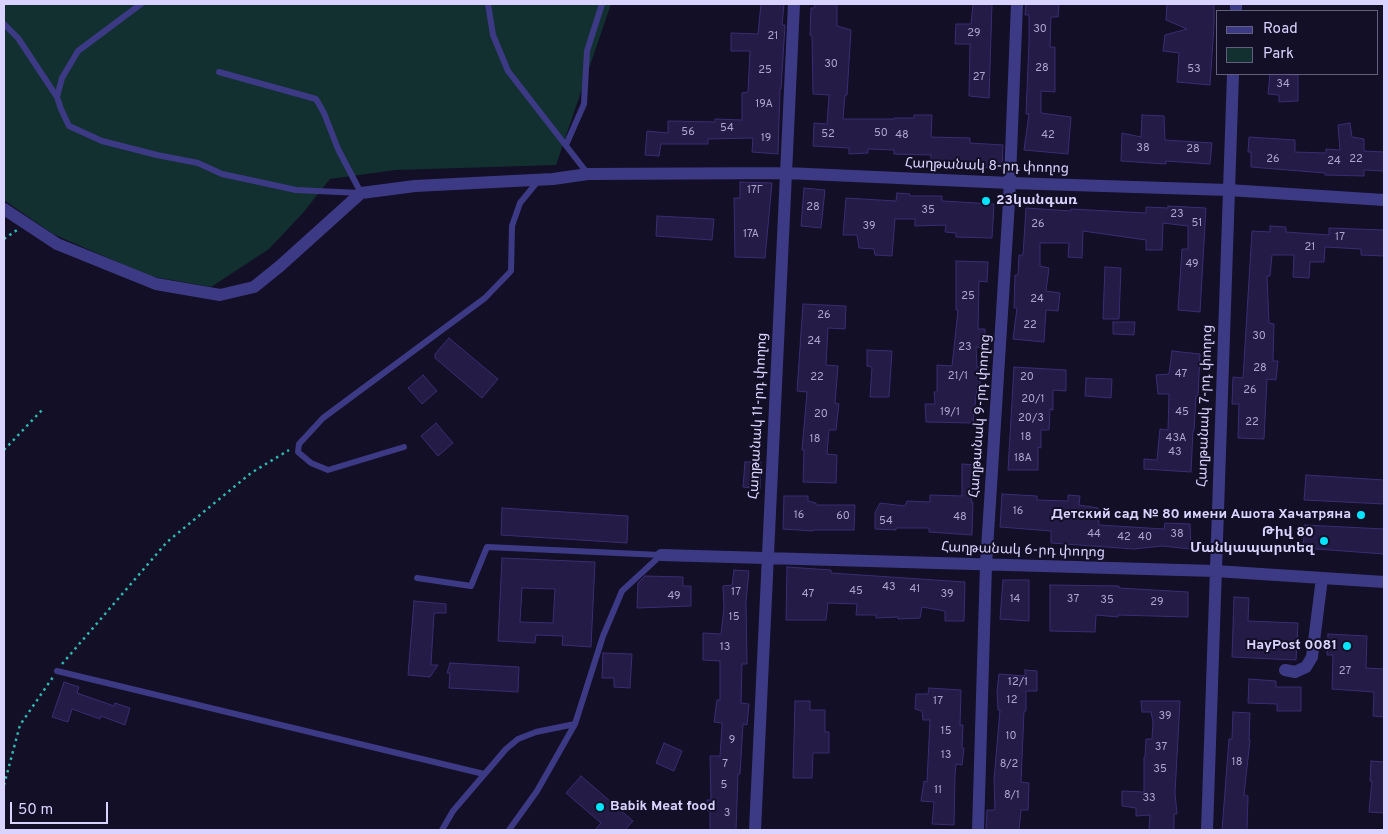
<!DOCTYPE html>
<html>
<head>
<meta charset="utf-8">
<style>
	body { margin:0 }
	#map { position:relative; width:1388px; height:834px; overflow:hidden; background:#130f26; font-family:Overpass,sans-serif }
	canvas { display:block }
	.frame { position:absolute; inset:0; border:5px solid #d9d4ff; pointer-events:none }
	.legend { position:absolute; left:1216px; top:10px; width:162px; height:65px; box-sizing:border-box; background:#130f26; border:1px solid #625e7d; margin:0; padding:6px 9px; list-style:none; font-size:15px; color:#d9d4ff }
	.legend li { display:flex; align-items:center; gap:10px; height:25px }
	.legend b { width:25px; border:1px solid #625e7d }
	.scale { position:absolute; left:10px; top:802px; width:98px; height:22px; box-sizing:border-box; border:2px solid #d9d4ff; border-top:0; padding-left:6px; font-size:15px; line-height:18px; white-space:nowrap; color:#d9d4ff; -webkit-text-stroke:4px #130f26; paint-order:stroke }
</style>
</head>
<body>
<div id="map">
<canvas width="1388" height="834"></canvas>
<div class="frame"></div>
<ul class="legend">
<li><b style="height:6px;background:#3d3a85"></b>Road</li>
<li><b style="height:14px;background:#12302f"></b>Park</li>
</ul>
<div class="scale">50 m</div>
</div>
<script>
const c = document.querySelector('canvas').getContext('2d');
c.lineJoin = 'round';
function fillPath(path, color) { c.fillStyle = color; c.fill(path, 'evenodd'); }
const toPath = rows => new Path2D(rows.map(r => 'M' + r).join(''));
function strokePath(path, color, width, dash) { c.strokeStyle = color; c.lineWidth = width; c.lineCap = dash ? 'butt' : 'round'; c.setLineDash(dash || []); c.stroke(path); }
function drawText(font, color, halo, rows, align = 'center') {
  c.font = font + ' Overpass,"Noto Sans Armenian",sans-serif'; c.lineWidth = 4; c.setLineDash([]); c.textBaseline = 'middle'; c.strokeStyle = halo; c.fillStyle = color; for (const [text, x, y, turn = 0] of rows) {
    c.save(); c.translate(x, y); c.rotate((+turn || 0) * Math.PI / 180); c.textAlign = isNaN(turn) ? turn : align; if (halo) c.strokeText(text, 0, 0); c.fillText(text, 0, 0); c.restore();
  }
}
fillPath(toPath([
	[4,4,611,4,556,165,396,170,330,179,302,214,269,249,211,287,149,276,53,234,4,200]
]), '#12302f');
const building = toPath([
	[761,4,784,4,782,25,785,25,781,89,780,89,778,154,752,152,753,138,708,139,708,144,661,144,659,156,645,155,647,131,668,133,668,121,715,122,715,119,742,120,742,93,748,92,750,51,731,51,731,33,758,34,761,4],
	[815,4,837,4,837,26,851,30,847,95,845,95,843,119,894,119,894,118,914,118,914,115,932,115,931,137,970,138,970,143,1003,145,1002,168,931,165,931,155,894,154,894,150,868,149,868,153,849,154,849,148,813,146,814,123,827,124,829,95,813,94,812,36,810,35,811,8,814,8,815,4],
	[973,4,992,4,989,98,969,96,970,44,955,44,956,24,971,24,973,4],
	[1026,4,1059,4,1058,17,1051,17,1050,47,1055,47,1055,92,1041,91,1041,113,1071,117,1068,154,1024,150,1029,114,1026,114,1029,42,1029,15,1025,15,1026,4],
	[1167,4,1214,4,1214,25,1210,85,1177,82,1179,53,1163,51,1165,35,1187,29,1166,20,1167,4],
	[1270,74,1298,75,1298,101,1279,102,1279,95,1268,94,1270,74],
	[1142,115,1164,116,1165,140,1212,143,1210,164,1166,161,1166,164,1121,161,1122,133,1141,137,1142,115],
	[1350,123,1352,137,1364,139,1364,151,1384,152,1384,171,1364,170,1364,176,1325,175,1325,173,1251,167,1251,152,1248,152,1249,137,1295,140,1295,152,1326,153,1326,149,1340,150,1338,125,1350,123],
	[740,182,772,183,765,258,735,257,734,198,740,198,740,182],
	[804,188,825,190,821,228,801,226,804,188],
	[897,193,910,194,910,196,942,196,942,201,994,204,992,238,956,237,956,233,945,232,946,225,915,226,915,219,895,219,892,256,875,255,874,249,859,248,857,235,843,235,846,198,896,201,897,193],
	[1168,206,1206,208,1200,312,1178,310,1182,249,1188,249,1188,226,1163,223,1162,250,1146,250,1146,240,1083,231,1082,258,1068,257,1069,243,1040,243,1040,266,1049,268,1046,291,1060,293,1058,311,1046,310,1044,342,1013,339,1017,308,1014,308,1015,275,1018,275,1019,255,1023,255,1026,208,1071,211,1071,209,1146,213,1146,207,1168,208,1168,206],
	[657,216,714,219,712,240,656,236,657,216],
	[1270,226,1286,227,1286,232,1329,235,1329,228,1384,230,1384,256,1361,255,1361,249,1325,247,1324,262,1310,262,1309,278,1293,277,1294,255,1272,255,1270,276,1267,276,1269,323,1274,324,1273,361,1278,361,1276,380,1267,379,1264,439,1238,438,1239,404,1232,404,1233,377,1243,378,1252,231,1270,232,1270,226],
	[956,261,988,262,987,282,979,281,978,329,985,329,985,348,976,347,977,367,980,367,980,389,977,389,973,423,926,422,925,404,935,404,934,392,937,392,937,365,952,366,958,310,956,310,956,261],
	[1105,267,1121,268,1119,319,1103,319,1105,267],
	[803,304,846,306,845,329,828,328,826,365,838,366,835,403,839,404,836,430,829,430,827,454,837,455,836,483,803,482,804,450,802,450,807,392,797,391,803,304],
	[1113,322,1135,322,1134,335,1113,334,1113,322],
	[449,338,498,379,482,398,435,358,435,354,449,338],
	[867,350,892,351,889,397,870,397,872,367,867,366,867,350],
	[1172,351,1200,354,1198,396,1196,396,1194,431,1193,431,1191,472,1144,469,1144,459,1157,460,1160,429,1168,430,1169,394,1158,394,1156,375,1169,374,1172,351],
	[1014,367,1066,370,1066,391,1053,390,1053,410,1050,409,1049,430,1041,430,1041,448,1038,447,1038,470,1008,470,1014,367],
	[423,375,437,391,422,404,408,388,423,375],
	[1086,378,1112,379,1111,398,1085,396,1086,378],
	[436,423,453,443,438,456,421,436,436,423],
	[745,462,761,462,760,489,743,487,745,462],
	[962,464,976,465,971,502,973,502,972,535,929,532,929,528,896,528,896,530,875,529,875,513,880,503,905,506,907,501,930,502,930,495,962,496,962,464],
	[1306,475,1384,480,1384,504,1304,500,1306,475],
	[1002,494,1037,496,1037,500,1068,501,1068,495,1080,496,1079,505,1098,508,1099,525,1164,529,1165,523,1190,524,1191,549,1162,546,1134,549,1051,543,1051,531,1000,527,1002,494],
	[784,496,808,496,808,501,816,503,816,505,855,505,854,530,813,530,813,531,783,529,784,496],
	[502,508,628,516,627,543,501,535,502,508],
	[1305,525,1384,529,1384,554,1303,548,1305,525],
	[502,558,595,562,591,647,562,645,563,636,536,635,535,643,498,641,502,558],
	[522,588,555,589,553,623,520,622,522,588],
	[787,567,831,570,831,573,965,582,964,621,945,621,945,611,922,607,920,618,898,619,898,617,876,618,876,615,856,615,857,604,828,603,826,620,786,620,787,567],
	[734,570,749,571,746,602,747,664,742,664,741,703,749,704,747,725,743,724,740,774,738,774,736,830,710,830,710,811,707,811,707,800,711,800,710,756,720,756,722,726,722,723,714,722,717,700,720,700,720,661,703,660,703,633,721,634,724,608,723,586,732,585,734,570],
	[645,576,683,577,683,586,691,586,691,606,637,608,638,583,645,576],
	[1003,580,1029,580,1029,621,1000,619,1003,580],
	[1050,585,1119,586,1119,588,1188,592,1188,617,1118,615,1118,617,1096,615,1095,632,1050,631,1050,585],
	[1234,597,1249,598,1248,621,1298,623,1296,660,1232,657,1234,597],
	[414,601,446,604,446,613,434,613,431,665,438,665,430,677,408,675,414,601],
	[1328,634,1367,636,1366,668,1384,669,1384,717,1373,716,1374,692,1332,689,1333,655,1327,655,1328,634],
	[603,653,632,654,630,688,614,687,614,678,602,678,603,653],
	[450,663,519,667,518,692,449,688,450,673,447,673,450,663],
	[1025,670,1037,671,1037,691,1026,691,1026,711,1024,711,1021,782,1029,783,1028,810,1021,810,1019,830,986,830,987,810,995,810,994,780,1000,710,998,710,997,692,999,674,1025,676,1025,670],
	[1249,679,1276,681,1276,687,1301,687,1301,711,1277,711,1277,704,1248,703,1249,679],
	[64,682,79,687,77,693,114,706,115,703,130,708,125,725,101,716,100,719,72,709,68,722,52,717,64,682],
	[929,688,961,690,960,725,963,725,962,748,964,748,962,765,956,764,955,775,954,825,932,824,934,802,921,801,924,781,927,782,930,720,923,720,922,711,915,709,916,694,928,694,929,688],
	[795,701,810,701,810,710,825,710,825,732,829,732,829,753,813,753,812,778,793,778,795,701],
	[1141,701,1180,701,1175,793,1177,814,1174,814,1174,830,1149,830,1150,815,1136,816,1136,808,1122,806,1122,791,1144,792,1144,757,1145,757,1146,739,1152,739,1153,722,1151,712,1142,712,1141,701],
	[1233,712,1250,713,1249,740,1250,740,1244,795,1248,796,1247,830,1222,830,1229,739,1232,739,1233,712],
	[664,743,682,751,674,771,656,763,664,743],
	[1371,761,1384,762,1384,813,1369,812,1372,781,1370,781,1371,761],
	[581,776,633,821,625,830,595,830,601,823,566,793,581,776]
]);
fillPath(building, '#241b47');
strokePath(building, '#3b2d73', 1);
strokePath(toPath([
	[4,239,17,230],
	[4,450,42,410],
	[62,664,167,542,251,473,289,450],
	[4,785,20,725,53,677]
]), '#2fb8b0', 2.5, [2.5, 4]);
strokePath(toPath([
	[488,4,493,35,508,71,588,174],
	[4,24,18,38,57,97,61,109,69,126,102,141,157,155,198,163,222,174,250,180,296,190,360,193],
	[219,72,316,99,324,113,338,149,361,193],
	[57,97,62,78,78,51,141,4],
	[566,145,584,104,587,51,602,4],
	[404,447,328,470,311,463,298,452,299,444,323,418,485,298,511,271,512,226,520,203,538,181],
	[417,578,471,586,487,547,661,555],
	[57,671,484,774],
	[442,830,453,811,506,749,518,739,536,732,575,724],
	[509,830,537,791,575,724,603,636,622,591,661,555]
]), '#3d3a85', 6);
strokePath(toPath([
	[1236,11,1236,4],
	[4,209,57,244,156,284,220,295,254,287,280,266,361,193,415,186,553,179,588,174,786,173,1010,183,1228,190,1384,200],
	[661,555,1215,571,1384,582],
	[1285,670,1295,672,1306,667,1312,657,1322,578],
	[755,830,794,4],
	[978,830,986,565,1009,202,1017,4],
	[1207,830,1233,74]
]), '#3d3a85', 12);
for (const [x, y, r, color] of [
	[986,201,5,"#00e5ff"],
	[1361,515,5,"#00e5ff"],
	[1324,541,5,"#00e5ff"],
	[1347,646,5,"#00e5ff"],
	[600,807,5,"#00e5ff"]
]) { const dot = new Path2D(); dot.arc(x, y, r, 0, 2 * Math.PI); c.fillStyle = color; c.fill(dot); strokePath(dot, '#130f26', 2); }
drawText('11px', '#aca6d1', null, [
	["30",1040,30],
	["29",974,34],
	["21",773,37],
	["30",831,65],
	["28",1042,69],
	["53",1194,70],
	["25",765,71],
	["27",979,78],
	["34",1283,85],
	["19А",764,105],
	["54",727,129],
	["56",688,133],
	["50",881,134],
	["52",828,135],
	["48",902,136],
	["42",1048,136],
	["19",766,139],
	["38",1143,149],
	["28",1193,150],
	["26",1273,160],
	["22",1356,160],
	["24",1334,162],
	["17Г",755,191],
	["28",813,208],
	["35",928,211],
	["23",1177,215],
	["51",1197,224],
	["26",1038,225],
	["39",869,227],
	["17А",751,235],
	["17",1340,238],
	["21",1310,248],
	["49",1192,265],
	["25",968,297],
	["24",1037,300],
	["26",824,316],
	["22",1030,326],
	["30",1259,337],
	["24",814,342],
	["23",965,348],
	["28",1260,369],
	["47",1181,375],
	["21/1",958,377],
	["22",817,378],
	["20",1027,378],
	["26",1250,391],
	["20/1",1033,400],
	["19/1",950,413],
	["45",1182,413],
	["20",821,415],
	["20/3",1031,419],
	["22",1252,423],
	["18",1026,438],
	["43А",1176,439],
	["18",815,440],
	["43",1175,453],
	["18А",1023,459],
	["16",1018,512],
	["16",799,516],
	["60",843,517],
	["48",960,518],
	["54",886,522],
	["44",1094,535],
	["38",1177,535],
	["42",1124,538],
	["40",1145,538],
	["43",889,588],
	["41",915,590],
	["45",856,592],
	["17",736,593],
	["47",808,595],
	["39",947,595],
	["49",674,597],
	["14",1015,600],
	["37",1073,600],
	["35",1107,601],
	["29",1157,603],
	["15",734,618],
	["13",725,648],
	["27",1345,672],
	["12/1",1018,683],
	["12",1012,701],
	["17",938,702],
	["39",1165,717],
	["15",946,732],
	["10",1011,737],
	["9",732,741],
	["37",1161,748],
	["13",946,756],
	["18",1237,763],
	["7",725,765],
	["8/2",1009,765],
	["35",1160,770],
	["5",724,786],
	["11",938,791],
	["8/1",1012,796],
	["33",1149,799],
	["3",727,814]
]);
drawText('14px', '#d9d4ff', '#130f26', [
	["Հաղթանակ 8-րդ փողոց",987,167,2],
	["Հաղթանակ 7-րդ փողոց",1206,406,-88],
	["Հաղթանակ 11-րդ փողոց",759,416,-87],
	["Հաղթանակ 9-րդ փողոց",981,416,-86],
	["Հաղթանակ 6-րդ փողոց",1023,551,2]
]);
drawText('bold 14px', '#d9d4ff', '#130f26', [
	["23կանգառ",996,201,"left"],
	["Детский сад № 80 имени Ашота Хачатряна",1351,515],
	["Թիվ 80",1314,533],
	["Մանկապարտեզ",1314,549],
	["HayPost 0081",1337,646],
	["Babik Meat food",610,807,"left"]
], 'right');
</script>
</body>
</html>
